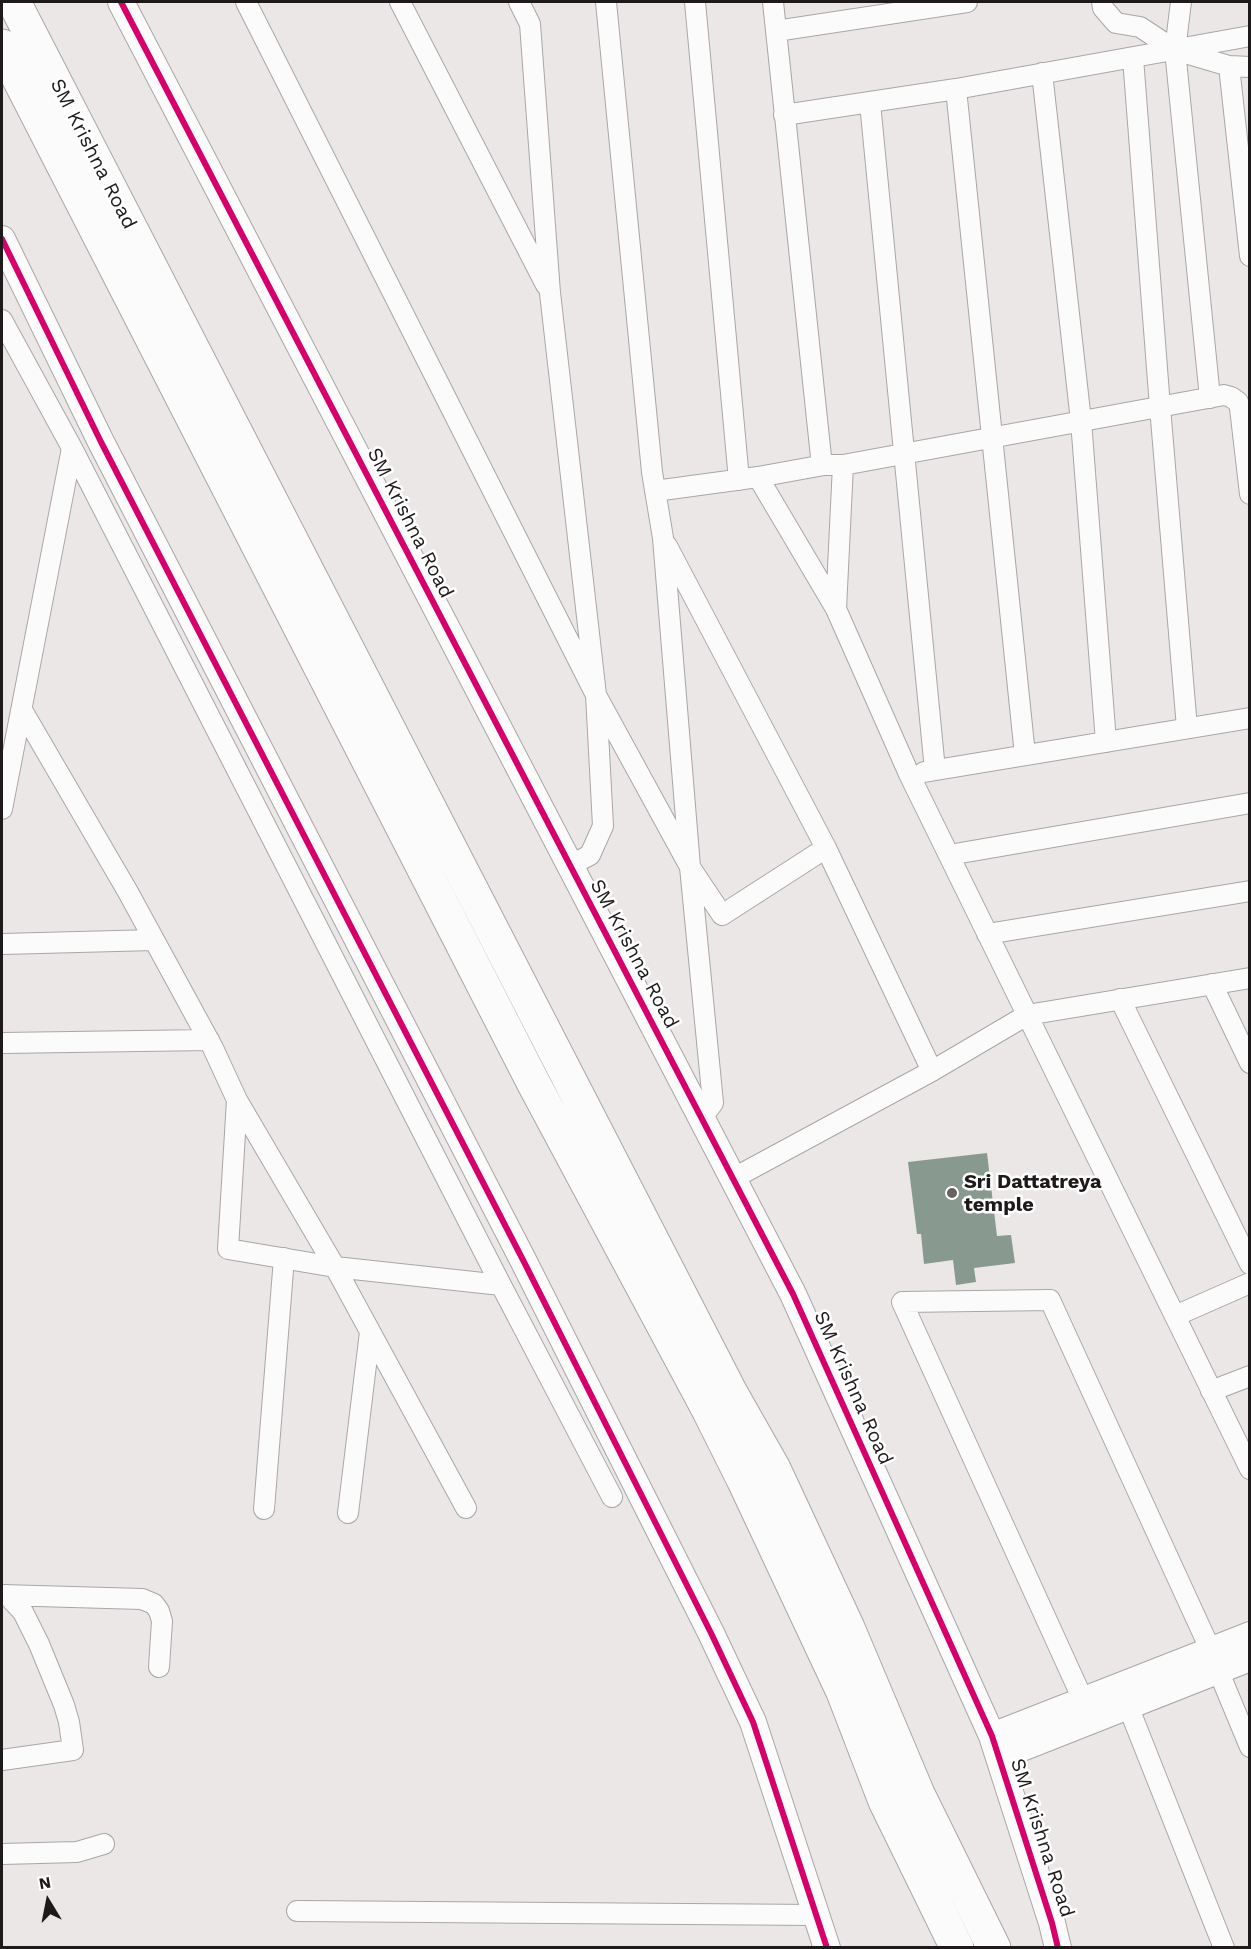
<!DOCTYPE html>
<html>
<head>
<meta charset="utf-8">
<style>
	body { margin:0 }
	#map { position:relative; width:1251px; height:1949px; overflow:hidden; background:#ece7e7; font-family:"Work Sans",sans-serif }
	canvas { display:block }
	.frame { position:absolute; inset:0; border:3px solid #1e1a1b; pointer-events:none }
	.north { position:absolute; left:18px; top:1871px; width:60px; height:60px; -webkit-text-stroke:4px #fff; paint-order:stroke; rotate:350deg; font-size:16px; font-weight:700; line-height:24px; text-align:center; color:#1e1a1b }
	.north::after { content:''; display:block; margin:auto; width:21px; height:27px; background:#1e1a1b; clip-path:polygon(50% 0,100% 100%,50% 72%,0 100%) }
</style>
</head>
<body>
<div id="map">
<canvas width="1251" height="1949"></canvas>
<div class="frame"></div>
<div class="north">N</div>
</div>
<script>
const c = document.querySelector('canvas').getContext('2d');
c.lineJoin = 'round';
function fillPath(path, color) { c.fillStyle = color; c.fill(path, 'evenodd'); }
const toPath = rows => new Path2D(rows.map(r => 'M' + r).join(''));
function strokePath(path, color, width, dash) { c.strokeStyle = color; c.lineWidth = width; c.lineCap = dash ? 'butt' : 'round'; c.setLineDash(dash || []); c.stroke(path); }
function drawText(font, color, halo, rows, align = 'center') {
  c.font = font + ' "Work Sans",sans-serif'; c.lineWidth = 5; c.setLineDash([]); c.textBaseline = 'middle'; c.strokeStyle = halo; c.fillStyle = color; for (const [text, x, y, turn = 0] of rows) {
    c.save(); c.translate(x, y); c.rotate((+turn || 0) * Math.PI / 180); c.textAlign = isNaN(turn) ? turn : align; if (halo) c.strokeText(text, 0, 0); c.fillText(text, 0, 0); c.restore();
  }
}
fillPath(toPath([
	[987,1153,997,1236,1011,1235,1015,1263,974,1268,976,1282,956,1285,953,1260,924,1264,921,1234,917,1234,908,1162]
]), '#889990');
const minor = toPath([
	[246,2,596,695,690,867,722,915,826,848],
	[400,2,546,285],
	[519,2,530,24,550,293,596,695,603,826,590,855,569,866],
	[606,2,652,472,663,538,690,867,713,1103,701,1119],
	[695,2,739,480],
	[773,2,821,457,824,465,843,465,1224,395,1231,397,1238,402,1240,408,1250,494],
	[1102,2,1103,8,1116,23,1140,27,1175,50,1229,66],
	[1181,2,1175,50,1210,398],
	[776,31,967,2],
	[1133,58,1160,407,1187,728],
	[1250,67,1229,66,1250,256],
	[1042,73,1081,421,1106,742],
	[956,89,1025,755],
	[870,103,935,770],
	[784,115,956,89,1250,36],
	[2,320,72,448,2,809],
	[72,448,501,1285,612,1497],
	[758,477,836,609,909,774,1250,1469],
	[655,491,758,477,824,465],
	[667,546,826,848,932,1071],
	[836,609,843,465],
	[22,710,128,892,213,1048,237,1100,228,1249,335,1267,501,1285],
	[924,772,1250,718],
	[949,855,1250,803],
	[987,934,1250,891],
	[2,944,154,940],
	[1212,984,1250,1063],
	[1120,999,1250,1264],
	[2,1043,209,1040],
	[237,1100,335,1267,466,1508],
	[732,1179,932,1071,1027,1015,1250,978],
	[1175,1316,1250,1283],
	[1211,1391,1250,1376],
	[264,1509,284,1258],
	[348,1513,370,1332],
	[2,1595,142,1599,154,1604,159,1611,162,1621,159,1667],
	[1218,1670,1250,1747],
	[1084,1702,902,1302,1050,1300,1211,1651],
	[1128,1706,1224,1948],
	[2,1760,73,1750,69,1722,64,1705,39,1644,23,1612,7,1595],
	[2,1854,77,1852,104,1844],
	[297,1911,816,1915]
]);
const tertiary = toPath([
	[121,2,793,1294,992,1736,1052,1923,1058,1948],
	[2,239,101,442,523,1260,711,1633,753,1722,827,1948],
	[992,1736,1250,1635],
	[999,1757,1250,1658]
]);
const trunk = toPath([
	[14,2,732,1395,774,1469,848,1628,918,1794,994,1948],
	[2,46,534,1084,709,1411,744,1481,843,1692,885,1801,957,1948]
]);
strokePath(minor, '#a9a6a6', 22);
strokePath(tertiary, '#a9a6a6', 28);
strokePath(trunk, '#a9a6a6', 35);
strokePath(minor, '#fcfbfb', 20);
strokePath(tertiary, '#fcfbfb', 26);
strokePath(trunk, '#fcfbfb', 33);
strokePath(toPath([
	[121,2,793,1294,992,1736,1052,1923,1058,1948],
	[2,239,101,442,523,1260,711,1633,753,1722,827,1948]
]), '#d6006c', 6);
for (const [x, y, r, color] of [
	[952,1193,6,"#666262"]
]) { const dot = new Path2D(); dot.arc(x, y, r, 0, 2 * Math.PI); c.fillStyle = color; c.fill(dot); strokePath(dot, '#fff', 2); }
drawText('20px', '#1e1a1b', '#fff', [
	["SM Krishna Road",93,154,63],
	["SM Krishna Road",410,523,63],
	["SM Krishna Road",634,954,62],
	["SM Krishna Road",853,1388,66],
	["SM Krishna Road",1042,1838,72]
]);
drawText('bold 20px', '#1e1a1b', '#fff', [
	["Sri Dattatreya",964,1182],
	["temple",964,1205]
], 'left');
</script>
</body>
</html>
